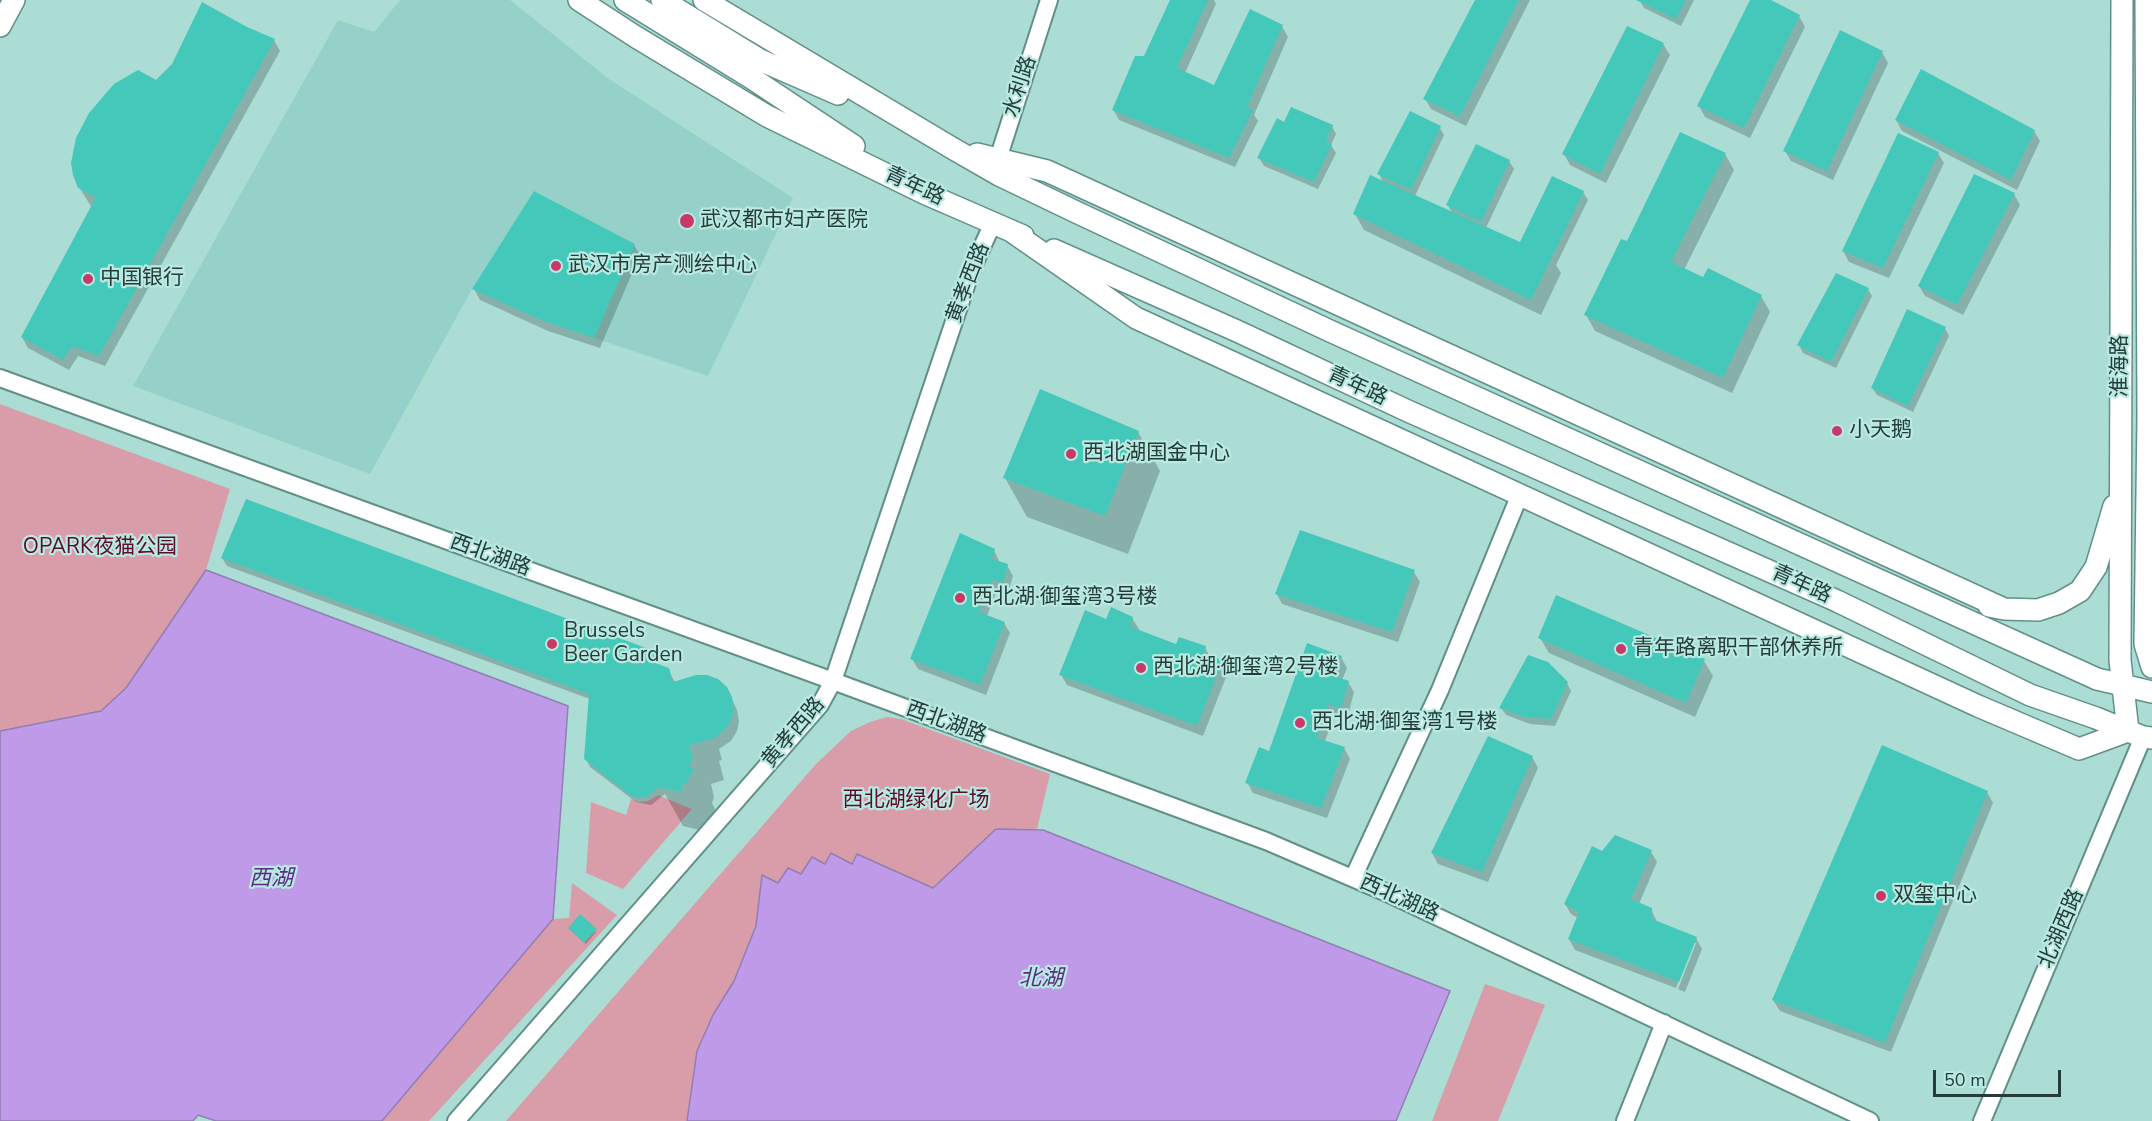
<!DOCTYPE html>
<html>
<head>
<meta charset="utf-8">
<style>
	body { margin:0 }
	#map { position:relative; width:2152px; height:1121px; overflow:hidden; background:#abddd5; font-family:"Nunito Sans",sans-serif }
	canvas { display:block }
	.scale { position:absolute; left:1933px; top:1070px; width:128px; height:27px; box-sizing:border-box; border:3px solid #273c39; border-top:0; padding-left:8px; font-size:18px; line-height:21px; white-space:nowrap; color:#273c39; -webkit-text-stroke:4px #b8eae2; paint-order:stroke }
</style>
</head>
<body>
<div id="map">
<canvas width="2152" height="1121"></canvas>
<div class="scale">50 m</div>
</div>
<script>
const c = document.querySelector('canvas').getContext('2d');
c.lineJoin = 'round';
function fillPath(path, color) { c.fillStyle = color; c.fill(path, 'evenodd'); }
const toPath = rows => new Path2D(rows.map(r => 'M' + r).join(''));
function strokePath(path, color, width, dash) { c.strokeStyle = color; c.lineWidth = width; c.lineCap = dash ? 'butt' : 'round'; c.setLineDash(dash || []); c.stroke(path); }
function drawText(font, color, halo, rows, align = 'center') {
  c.font = font + ' "Nunito Sans","Noto Sans SC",sans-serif'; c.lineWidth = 4.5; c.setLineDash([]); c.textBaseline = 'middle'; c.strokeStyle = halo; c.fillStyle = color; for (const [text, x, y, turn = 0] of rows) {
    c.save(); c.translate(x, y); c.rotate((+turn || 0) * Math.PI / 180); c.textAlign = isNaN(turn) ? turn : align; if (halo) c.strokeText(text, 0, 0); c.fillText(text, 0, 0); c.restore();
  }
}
fillPath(toPath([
	[400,0,510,0,609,79,793,198,708,376,594,338,635,244,534,191,472,289,370,474,133,386,338,20,374,32]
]), '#96d1c9');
fillPath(toPath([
	[0,404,230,489,206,570,126,688,101,711,0,731],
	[887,717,901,719,1050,774,1037,829,996,829,933,888,857,854,852,864,832,853,825,864,778,884,762,875,756,926,734,981,713,1015,697,1050,687,1121,506,1121,816,764,851,731,870,722],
	[658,795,692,809,623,889,586,873,591,802,626,815,631,799,638,802,648,801],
	[572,883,617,915,429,1121,382,1121,553,919,569,918],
	[1485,984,1545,1005,1498,1121,1432,1121]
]), '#d89da9');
const water = toPath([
	[206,570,568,706,553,919,382,1121,216,1121,198,1115,193,1121,0,1121,0,731,101,711,126,688,206,570],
	[996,829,1043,830,1450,991,1396,1121,687,1121,697,1051,713,1015,734,981,756,926,762,875,778,883,788,868,801,874,812,857,825,864,831,853,852,864,857,854,933,888,996,829]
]);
fillPath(water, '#be9ae8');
strokePath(water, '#917eb4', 1.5);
fillPath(toPath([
	[1172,0,1214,0,1216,4,1185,73,1215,87,1282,26,1288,37,1254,115,1258,121,1235,167,1119,120,1113,109,1145,57],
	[1477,0,1530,0,1466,126,1431,109,1425,99],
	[1694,0,1681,26,1644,8,1640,1],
	[1752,0,1768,0,1799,16,1805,27,1750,138,1705,117,1699,106],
	[247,28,274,40,280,51,105,366,78,356,69,370,28,348,22,337,92,208,79,187,160,84],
	[1663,44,1670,55,1606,183,1570,165,1564,154],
	[1882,52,1888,63,1833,180,1791,161,1785,151],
	[1896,120,2034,131,2040,141,2017,190,1902,131],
	[1285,124,1332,126,1336,134,1331,145,1336,153,1318,189,1264,166,1259,158],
	[1440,128,1444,135,1415,196,1452,213,1448,205,1509,161,1514,169,1486,228,1524,245,1583,192,1588,200,1556,265,1561,273,1541,315,1364,230,1355,214,1383,182,1379,174],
	[1938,153,1944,163,1889,278,1849,262,1843,251],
	[1725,154,1734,170,1684,270,1704,279,1761,296,1770,312,1732,393,1595,331,1586,315,1628,243],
	[2014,194,2020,205,1963,315,1925,296,1919,286],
	[634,245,640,255,600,348,548,331,480,300,474,289],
	[1868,289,1872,296,1836,368,1803,353,1799,345],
	[1945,328,1949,336,1913,412,1877,395,1872,388],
	[1138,432,1160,471,1128,554,1027,517,1005,478],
	[994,550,1000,563,1007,565,1013,576,1008,593,997,590,987,616,1004,623,1010,633,986,695,918,669,912,659],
	[222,558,653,653,657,660,655,665,668,670,675,682,732,699,737,710,739,721,737,731,731,741,719,749,722,760,719,761,724,780,711,784,714,797,712,803,715,809,709,823,706,821,703,831,683,826,665,794,651,805,636,802,590,767,586,759,590,699,227,566],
	[1414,572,1420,582,1398,642,1282,604,1276,593],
	[1132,618,1139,629,1138,631,1177,646,1205,648,1211,658,1222,661,1228,672,1203,736,1067,685,1061,675,1107,620],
	[1540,638,1704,661,1713,676,1695,717,1549,653],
	[1341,657,1347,668,1342,680,1348,682,1354,692,1347,719,1334,714,1325,742,1344,748,1350,759,1327,818,1253,793,1247,782],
	[1567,683,1571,691,1555,726,1530,724,1506,715,1501,708],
	[1532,757,1538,768,1488,882,1438,864,1432,853],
	[1987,792,1993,803,1891,1052,1780,1011,1773,1000],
	[1651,852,1657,862,1639,904,1651,909,1657,922,1696,938,1702,949,1685,992,1678,989,1696,943,1693,943,1676,988,1575,950,1569,939,1578,918,1571,914,1565,904,1602,853],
	[570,930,595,930,596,932,586,944]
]), '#0003');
fillPath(toPath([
	[1170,0,1208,0,1177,68,1214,85,1250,9,1283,25,1247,107,1253,110,1229,158,1112,110,1135,56,1144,56],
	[1475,0,1519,0,1460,116,1423,99],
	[1636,0,1686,0,1676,19],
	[1750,0,1771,0,1800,15,1744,128,1697,106],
	[202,2,247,27,275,39,99,356,72,346,63,360,21,337,96,197,78,188,73,175,71,163,76,138,89,113,114,84,138,70,156,80,172,64],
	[1627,26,1664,43,1600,174,1562,154],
	[1840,30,1883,51,1827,171,1783,151],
	[1921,69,2035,130,2011,180,1895,120],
	[1291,107,1333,125,1326,140,1332,144,1314,182,1257,158,1277,118,1284,122],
	[1410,111,1441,126,1411,190,1377,174],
	[1680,132,1726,153,1671,262,1703,277,1708,268,1762,295,1723,378,1584,315,1621,239,1627,241],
	[1898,133,1939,152,1883,268,1842,251],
	[1476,144,1510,160,1481,222,1446,205],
	[1974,174,2015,193,1957,305,1918,286],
	[1370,175,1520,242,1552,176,1584,191,1531,300,1353,214],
	[534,191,635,244,594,338,541,320,472,289],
	[1836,273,1869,288,1831,362,1797,345],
	[1907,309,1946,327,1908,406,1871,388],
	[1040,389,1139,431,1105,516,1003,478],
	[246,499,654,651,650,661,669,668,673,682,696,675,707,675,718,679,727,687,732,697,734,709,731,720,725,730,714,738,689,745,693,757,689,766,694,769,686,784,684,783,681,792,659,787,646,797,639,798,630,795,584,759,589,694,221,558],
	[1300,530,1415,570,1392,632,1275,594],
	[960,533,995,549,992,559,1008,564,1003,583,992,580,979,612,1005,622,980,685,910,659],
	[1556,595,1705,659,1686,703,1538,638],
	[1111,607,1133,617,1131,627,1176,644,1179,637,1206,646,1204,654,1223,660,1197,726,1059,675,1085,610,1106,619],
	[1307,643,1342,656,1333,675,1349,681,1341,709,1328,704,1317,738,1345,747,1321,808,1245,783,1259,747,1269,751],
	[1528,655,1548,662,1568,682,1551,719,1525,717,1499,708],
	[1488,736,1533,756,1482,872,1431,853],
	[1882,745,1988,791,1885,1043,1772,1000],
	[1615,835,1652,850,1631,899,1652,908,1652,919,1697,937,1679,982,1568,939,1579,912,1564,904,1592,846,1602,851],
	[580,914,597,929,584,943,568,928]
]), '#43c8ba');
const minor = toPath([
	[999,171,998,159,1049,0],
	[0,378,833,681,1266,841,1387,893,1870,1121],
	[1353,878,1440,690,1520,494],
	[456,1121,820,705,833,681,971,271,993,223],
	[1625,1121,1664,1023],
	[1982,1121,2143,737]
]);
const major = toPath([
	[579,0,636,37,767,116,924,193,1023,236],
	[625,0,750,77,854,146],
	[662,0,760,60,838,94],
	[704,0,952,148,999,175,1076,212,1330,331,2097,679,2152,692],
	[2146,0,2148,416,2145,644,2152,667],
	[0,26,14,0],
	[977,154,1047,171,2004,609],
	[1011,231,1136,318,1978,706,2079,749,2128,731,2120,660,2122,0],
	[1054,250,1237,331,1410,412,1837,601,2030,695,2096,718,2143,737,2152,738],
	[1989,606,2004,609,2038,610,2059,603,2080,591,2096,567,2114,506]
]);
strokePath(minor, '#609089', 20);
strokePath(major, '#609089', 24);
strokePath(minor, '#fff', 16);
strokePath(major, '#fff', 21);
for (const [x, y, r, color] of [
	[687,221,8,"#c63968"],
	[556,266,6,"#c63968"],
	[88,279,6,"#c63968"],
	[1837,431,6,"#c63968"],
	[1071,454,6,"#c63968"],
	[960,598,6,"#c63968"],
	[552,644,6,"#c63968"],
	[1621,649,6,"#c63968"],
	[1141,668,6,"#c63968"],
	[1300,723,6,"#c63968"],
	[1881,896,6,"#c63968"]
]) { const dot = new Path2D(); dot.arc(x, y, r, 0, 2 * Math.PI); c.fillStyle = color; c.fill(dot); strokePath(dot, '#b8eae2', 2); }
drawText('21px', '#273c39', '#b8eae2', [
	["水利路",1021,87,-72],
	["青年路",914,187,25],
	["黄孝西路",969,283,-69],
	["淮海路",2121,366,-90],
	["青年路",1357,387,25],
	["西北湖路",490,556,20],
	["青年路",1801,585,24],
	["西北湖路",946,723,20],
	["黄孝西路",794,733,-50],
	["西北湖路",1399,899,24],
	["北湖西路",2062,929,-67]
]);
drawText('21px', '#273c39', '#b8eae2', [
	["武汉都市妇产医院",700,221],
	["武汉市房产测绘中心",568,266],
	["中国银行",100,279],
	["小天鹅",1849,431],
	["西北湖国金中心",1083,454],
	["西北湖·御玺湾3号楼",972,598],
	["Brussels",564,632],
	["Beer Garden",564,656],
	["青年路离职干部休养所",1633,649],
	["西北湖·御玺湾2号楼",1153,668],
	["西北湖·御玺湾1号楼",1312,723],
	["双玺中心",1893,896]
], 'left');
drawText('21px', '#5e0a2a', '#b8eae2', [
	["OPARK夜猫公园",100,548],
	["西北湖绿化广场",916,801]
]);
drawText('italic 22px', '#5b2b85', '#b8eae2', [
	["西湖",271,880],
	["北湖",1041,980]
]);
</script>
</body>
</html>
